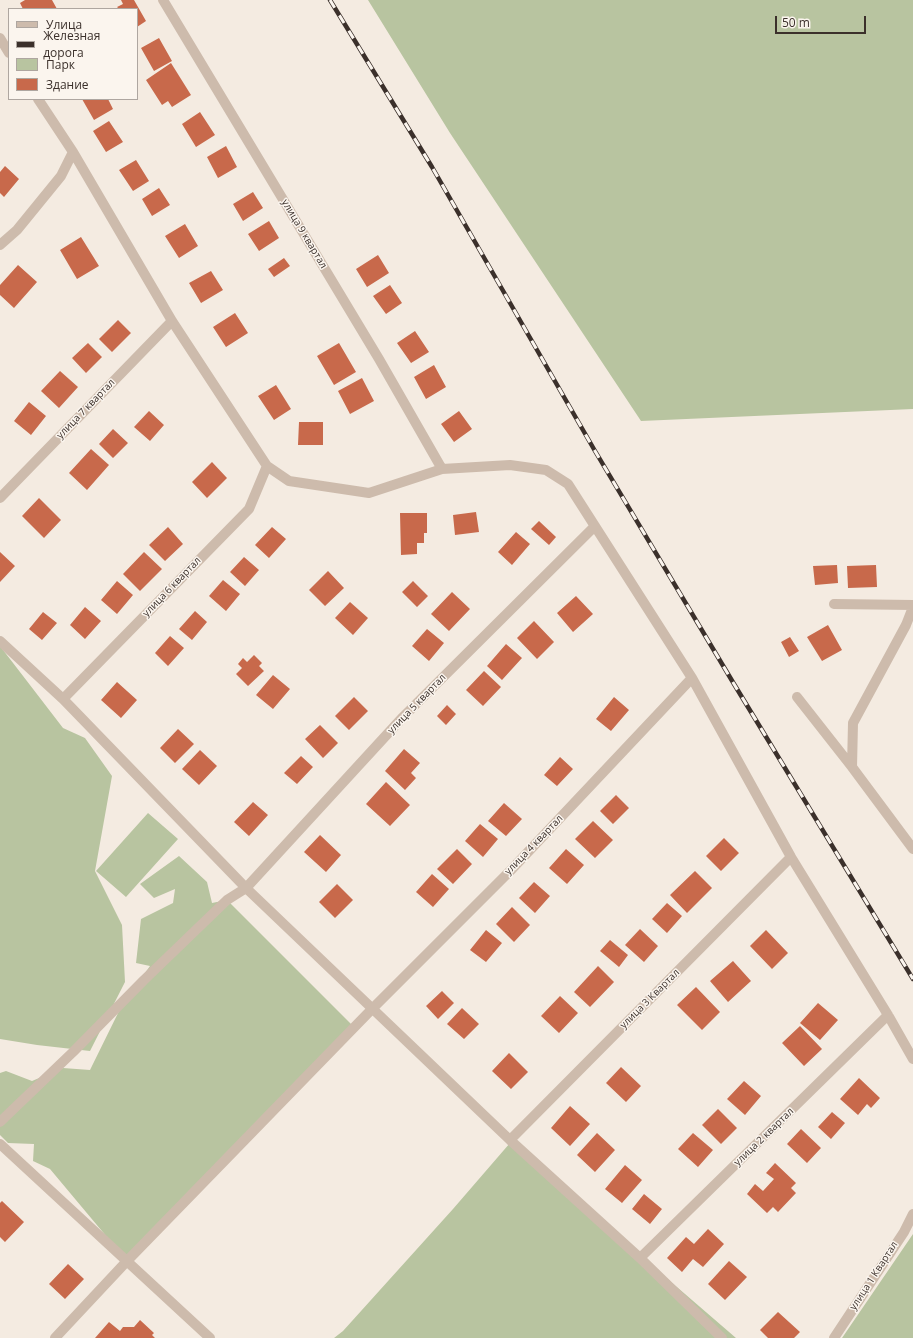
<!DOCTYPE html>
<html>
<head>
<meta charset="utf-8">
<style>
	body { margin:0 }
	#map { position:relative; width:913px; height:1338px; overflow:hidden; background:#f4ebe1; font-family:"Open Sans",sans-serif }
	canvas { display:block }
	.legend { position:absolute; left:8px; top:8px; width:130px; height:92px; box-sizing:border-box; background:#fbf5ee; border:1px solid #aea6a0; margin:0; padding:5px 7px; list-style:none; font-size:12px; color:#3b302b }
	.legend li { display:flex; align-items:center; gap:8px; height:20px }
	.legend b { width:20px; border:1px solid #aea6a0 }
	.scale { position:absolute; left:775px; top:16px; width:91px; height:18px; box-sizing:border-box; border:2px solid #3b302b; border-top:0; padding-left:5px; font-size:12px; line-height:14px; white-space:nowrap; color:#3b302b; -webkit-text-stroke:3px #fbf5ee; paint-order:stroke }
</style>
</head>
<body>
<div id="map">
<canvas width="913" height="1338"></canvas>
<ul class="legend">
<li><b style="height:5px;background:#cdbbac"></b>Улица</li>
<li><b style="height:5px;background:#3b302b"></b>Железная дорога</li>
<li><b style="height:11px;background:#b8c4a0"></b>Парк</li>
<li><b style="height:11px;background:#c8694b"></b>Здание</li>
</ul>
<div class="scale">50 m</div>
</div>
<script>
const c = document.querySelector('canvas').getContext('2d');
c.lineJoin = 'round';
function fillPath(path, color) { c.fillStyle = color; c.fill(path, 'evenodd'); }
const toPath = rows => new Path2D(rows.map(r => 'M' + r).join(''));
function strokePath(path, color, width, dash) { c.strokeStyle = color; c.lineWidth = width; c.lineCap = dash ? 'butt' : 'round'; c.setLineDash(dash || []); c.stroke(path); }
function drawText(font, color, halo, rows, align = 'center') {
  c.font = font + ' "Open Sans",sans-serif'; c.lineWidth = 3; c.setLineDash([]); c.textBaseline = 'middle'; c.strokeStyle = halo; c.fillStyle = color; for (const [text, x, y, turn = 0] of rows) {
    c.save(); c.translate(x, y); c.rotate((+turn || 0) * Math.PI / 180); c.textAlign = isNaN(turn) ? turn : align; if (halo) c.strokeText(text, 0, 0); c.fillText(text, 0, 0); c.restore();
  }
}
fillPath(toPath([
	[368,0,913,0,913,409,641,421,450,133],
	[0,646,63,728,85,738,112,776,95,871,122,925,125,982,90,1051,37,1045,0,1039],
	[148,813,178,839,126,897,96,871],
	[179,856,207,882,212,903,227,900,354,1027,127,1261,50,1169,33,1161,34,1144,8,1143,0,1135,0,1073,6,1071,32,1081,63,1068,90,1070,121,1007,150,966,136,963,141,919,173,903,175,889,154,898,140,884],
	[510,1143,736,1338,334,1338,343,1331,453,1209],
	[913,1234,913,1338,842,1338]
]), '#b8c4a0');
fillPath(toPath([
	[25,0,52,0,57,9,23,9,20,3],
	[121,0,134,0,146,21,137,27,137,9,119,9,117,7,123,4],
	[159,38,172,61,154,71,141,48],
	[171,63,191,95,172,107,168,101,162,105,146,80],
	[82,99,108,99,113,109,94,120],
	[200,112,215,135,196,147,182,124],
	[109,121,123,142,106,152,93,131],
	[226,146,237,167,218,178,207,157],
	[136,160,149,181,133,191,119,170],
	[5,166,19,179,4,197,0,193,0,172],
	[159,188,170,205,152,216,142,199],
	[253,192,263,208,243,221,233,204],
	[269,221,279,238,259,251,248,234],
	[185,224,198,246,179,258,165,236],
	[81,237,99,266,77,279,60,250],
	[378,255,389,273,367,287,356,269],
	[284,258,290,266,274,277,268,269],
	[18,265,37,282,14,308,0,295,0,285],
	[211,271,223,290,201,303,189,283],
	[390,285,402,303,386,314,373,296],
	[235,313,248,333,226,347,213,327],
	[118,320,131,333,112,352,99,339],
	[415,331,429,352,411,363,397,343],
	[88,343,102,357,86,373,72,358],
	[339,343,356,372,334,385,317,356],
	[434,365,446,387,426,399,414,377],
	[60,371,78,387,59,408,41,391],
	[362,378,374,401,350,414,338,391],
	[276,385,291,409,274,420,258,396],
	[29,402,46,416,31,435,14,421],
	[149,411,164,425,150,441,134,427],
	[459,411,472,429,454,442,441,424],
	[299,422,323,422,323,445,298,445],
	[113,429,128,443,113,458,99,444],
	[91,449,109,465,87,490,69,473],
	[212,462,227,478,207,498,192,482],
	[39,498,61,520,44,538,22,516],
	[476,512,479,532,455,535,453,515],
	[400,513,427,513,427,533,424,533,424,543,417,543,417,554,401,555],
	[539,521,556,537,549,545,531,529],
	[168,527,183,544,165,561,149,545],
	[272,527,286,539,269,558,255,545],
	[516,532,530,544,512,565,498,552],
	[0,552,15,566,0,582],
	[144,552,162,569,140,591,123,574],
	[244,557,259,570,245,586,230,572],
	[837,565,838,583,815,585,813,566],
	[876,565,877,587,848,588,847,566],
	[328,571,344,588,325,606,309,590],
	[223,580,240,594,226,611,209,596],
	[117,581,133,595,117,614,101,600],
	[413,581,428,596,417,607,402,592],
	[452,592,470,609,449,631,431,614],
	[576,596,593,614,573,632,557,613],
	[350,602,368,618,353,635,335,618],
	[85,607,101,621,85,639,70,625],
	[195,611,207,622,192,640,179,629],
	[43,612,57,623,42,640,29,629],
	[534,621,554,642,537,659,517,638],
	[828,625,842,650,822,661,807,637],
	[427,629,444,643,429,661,412,646],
	[170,636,184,648,168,666,155,653],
	[790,637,799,651,789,657,781,642],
	[506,644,522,658,502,680,487,666],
	[254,655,262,663,259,666,264,671,248,686,236,674,242,668,238,664,243,658,247,662],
	[484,671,501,687,483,706,466,690],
	[273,675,290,689,273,709,256,695],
	[117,682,137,700,121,718,101,700],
	[354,697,368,711,349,730,335,716],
	[614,697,629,710,611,731,596,719],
	[447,705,456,714,446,725,437,716],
	[320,725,338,743,323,758,305,739],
	[178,729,194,744,175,763,160,748],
	[404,749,420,763,411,773,416,778,405,790,385,771],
	[200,750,217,766,199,785,182,769],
	[301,756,313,767,297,784,284,773],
	[560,757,573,769,557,786,544,775],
	[386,782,410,805,390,826,366,804],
	[616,795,629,808,613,824,600,811],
	[253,802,268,815,249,836,234,822],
	[504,803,522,819,506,836,488,821],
	[593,821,613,840,595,858,575,839],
	[480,824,498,839,483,857,465,841],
	[320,835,341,855,326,872,304,852],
	[724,838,739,853,721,871,706,856],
	[457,849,472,864,453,884,437,869],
	[566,849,584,865,567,884,549,868],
	[695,871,712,888,687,913,670,895],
	[432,874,449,889,433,907,416,892],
	[534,882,550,896,535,913,519,898],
	[337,884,353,900,335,918,319,902],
	[667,903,682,916,667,933,652,919],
	[512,907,530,925,514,942,496,924],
	[640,929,658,946,644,962,625,945],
	[486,930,502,943,486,962,470,950],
	[766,930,788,953,772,969,750,946],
	[610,940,628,955,619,967,600,951],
	[733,961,751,981,728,1002,710,981],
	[598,966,614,982,590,1007,574,992],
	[696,987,720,1012,702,1030,677,1005],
	[442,991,454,1003,438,1019,426,1006],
	[560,996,578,1013,559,1033,541,1016],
	[818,1003,838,1020,820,1040,800,1023],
	[462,1008,479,1024,464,1039,447,1024],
	[800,1026,822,1049,804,1066,782,1043],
	[509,1053,528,1072,511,1089,492,1071],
	[621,1067,641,1086,626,1102,606,1083],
	[859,1078,880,1098,871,1108,867,1104,858,1115,840,1099],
	[744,1081,761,1096,745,1115,727,1099],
	[570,1106,590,1124,570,1146,551,1128],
	[718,1109,737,1128,721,1144,702,1125],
	[832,1112,845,1123,831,1139,818,1127],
	[801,1129,821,1148,807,1163,787,1144],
	[597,1133,615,1150,595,1172,577,1155],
	[693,1133,713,1150,698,1167,678,1149],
	[775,1163,796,1183,791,1188,796,1193,778,1212,773,1207,767,1213,747,1194,755,1184,763,1191,774,1179,766,1173],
	[625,1165,642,1180,622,1203,605,1189],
	[644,1194,662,1209,650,1224,632,1209],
	[2,1201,24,1222,5,1242,0,1237,0,1203],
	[708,1229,724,1244,703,1267,693,1259,682,1272,667,1258,686,1237,694,1244],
	[729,1261,747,1277,725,1300,708,1284],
	[68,1264,84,1279,65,1299,49,1284],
	[778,1312,800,1332,794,1338,768,1338,760,1330],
	[140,1320,154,1333,152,1335,155,1338,95,1338,109,1322,120,1331,123,1327,134,1327]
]), '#c8694b');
strokePath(toPath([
	[163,0,379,359,442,469],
	[0,38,9,53],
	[38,99,73,152,172,321,267,466,289,481,369,493,442,469,510,465,546,470,568,484,692,678,791,857,888,1015,913,1059],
	[0,245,17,230,61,176,73,152],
	[0,498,172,321],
	[834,604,913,605],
	[0,641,63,699,246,888,510,1140,640,1258,722,1338],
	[797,697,852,767,913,849],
	[63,699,249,509,267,466],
	[852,767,853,723,906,625,913,607],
	[0,1122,73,1052,144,980,227,900,246,888,403,717,595,526],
	[510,1140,791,857],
	[0,1144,210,1338],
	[640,1258,888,1015],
	[55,1338,127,1261,372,1009,511,870,692,678],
	[834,1338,904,1232,913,1214]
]), '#cdbbac', 10);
const rail = toPath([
	[330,0,432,167,595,451,734,684,913,979]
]);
strokePath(rail, '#3b302b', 4.5);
strokePath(rail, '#fbf5ee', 3, [9]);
drawText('10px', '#3b302b', '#fbf5ee', [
	["улица 9 квартал",304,234,59],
	["улица 7 квартал",86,409,-46],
	["улица 6 квартал",172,587,-46],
	["улица 5 квартал",417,704,-46],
	["улица 4 квартал",534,845,-46],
	["улица 3 Квартал",650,999,-45],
	["улица 2 квартал",764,1137,-44],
	["улица 1 Квартал",874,1276,-57]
]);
</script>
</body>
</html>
